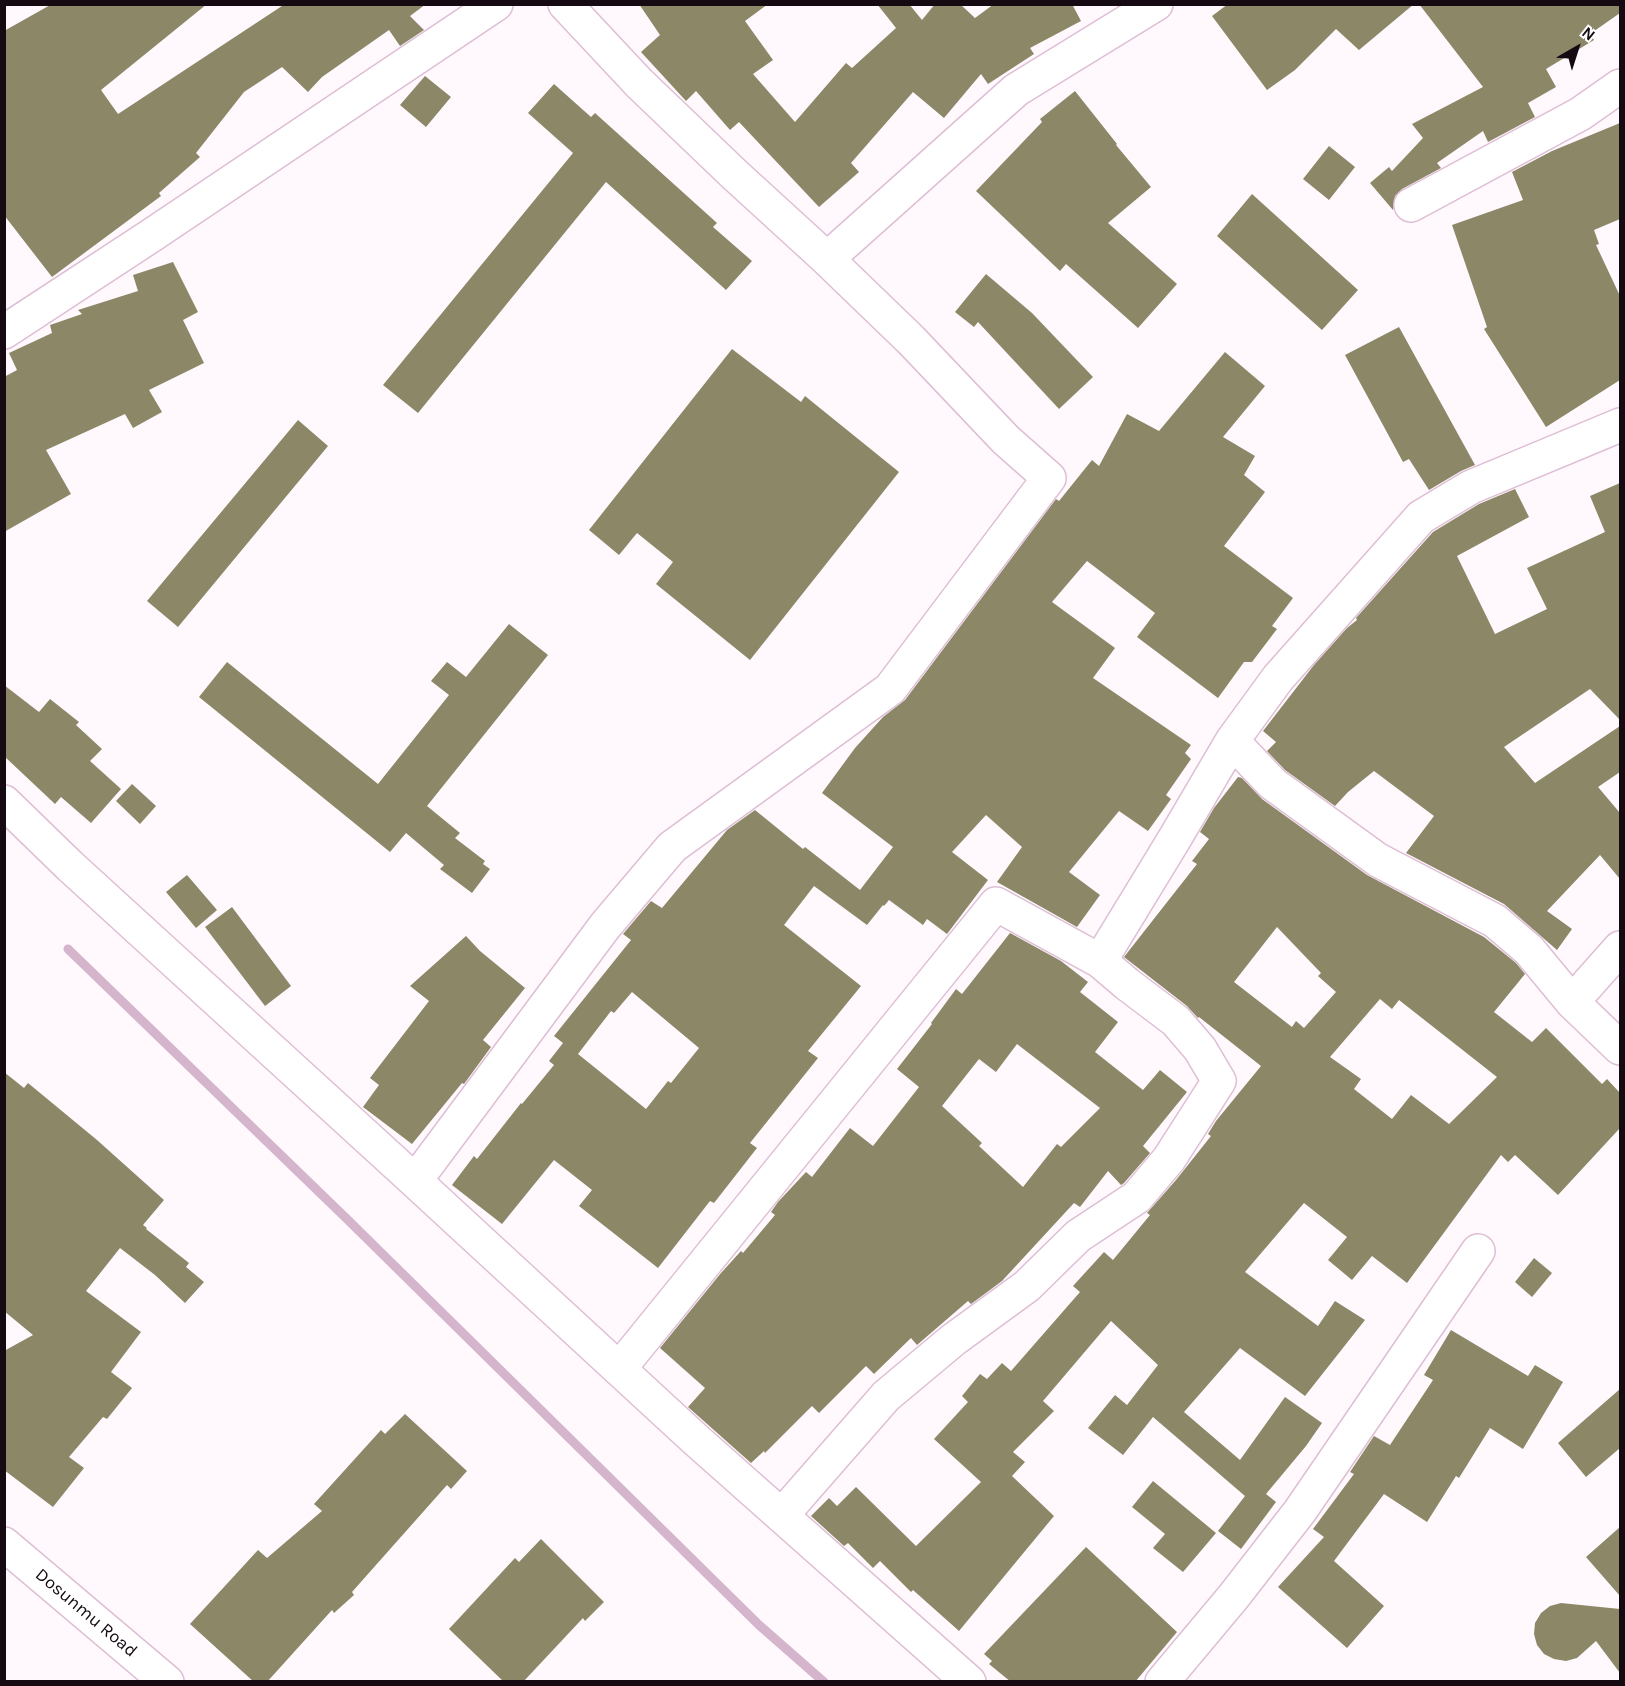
<!DOCTYPE html>
<html>
<head>
<meta charset="utf-8">
<style>
	body { margin:0 }
	#map { position:relative; width:1625px; height:1686px; overflow:hidden; background:#fff8fd; font-family:Karla,sans-serif }
	canvas { display:block }
	.frame { position:absolute; inset:0; border:6px solid #150a12; pointer-events:none }
	.north { position:absolute; left:1547px; top:18px; width:60px; height:60px; -webkit-text-stroke:4px #fff; paint-order:stroke; rotate:39deg; font-size:16px; font-weight:700; line-height:24px; text-align:center; color:#150a12 }
	.north::after { content:''; display:block; margin:auto; width:21px; height:27px; background:#150a12; clip-path:polygon(50% 0,100% 100%,50% 72%,0 100%) }
</style>
</head>
<body>
<div id="map">
<canvas width="1625" height="1686"></canvas>
<div class="frame"></div>
<div class="north">N</div>
</div>
<script>
const c = document.querySelector('canvas').getContext('2d');
c.lineJoin = 'round';
const toPath = rows => new Path2D(rows.map(r => 'M' + r).join(''));
function strokePath(path, color, width, dash) { c.strokeStyle = color; c.lineWidth = width; c.lineCap = dash ? 'butt' : 'round'; c.setLineDash(dash || []); c.stroke(path); }
function fillPath(path, color) { c.fillStyle = color; c.fill(path, 'evenodd'); }
function drawText(font, color, halo, rows, align = 'center') {
  c.font = font + ' Karla,sans-serif'; c.lineWidth = 6; c.setLineDash([]); c.textBaseline = 'middle'; c.strokeStyle = halo; c.fillStyle = color; for (const [text, x, y, turn = 0] of rows) {
    c.save(); c.translate(x, y); c.rotate((+turn || 0) * Math.PI / 180); c.textAlign = isNaN(turn) ? turn : align; if (halo) c.strokeText(text, 0, 0); c.fillText(text, 0, 0); c.restore();
  }
}
strokePath(toPath([
	[68,949,349,1221,759,1625,824,1682]
]), '#d4b5cc', 9);
fillPath(toPath([
	[52,4,207,4,101,90,118,114,285,4,426,4,410,16,424,30,400,46,389,30,322,77,308,92,282,67,244,92,196,153,200,157,159,193,161,196,52,277,4,215,4,31],
	[639,4,768,4,745,21,773,60,753,74,795,122,846,63,852,68,896,28,877,4,909,4,922,20,935,4,960,4,975,18,994,4,1072,4,1081,21,1030,48,1034,54,988,84,981,74,944,118,913,92,851,163,859,172,819,207,739,122,730,130,696,91,686,101,641,52,660,35],
	[1228,4,1414,4,1359,50,1336,29,1295,70,1267,90,1212,16],
	[1419,4,1620,4,1620,13,1590,34,1594,40,1546,69,1556,87,1528,103,1535,117,1488,142,1483,131,1437,163,1441,168,1402,189,1395,196,1393,210,1370,183,1389,167,1392,171,1423,138,1412,124,1483,87],
	[425,76,451,97,426,127,400,105],
	[554,84,591,117,595,113,717,223,713,227,752,261,726,290,606,182,418,413,383,385,573,153,528,113],
	[1075,91,1117,144,1116,145,1151,187,1108,223,1177,284,1138,328,1066,264,1060,271,976,191,1042,122,1040,119],
	[1620,123,1620,219,1594,230,1599,244,1596,245,1620,296,1620,380,1546,427,1484,329,1487,327,1452,225,1523,200,1512,172,1552,151],
	[1329,146,1355,167,1329,200,1303,179],
	[1252,194,1358,290,1322,330,1217,236],
	[173,262,198,312,183,320,204,363,149,390,162,412,133,428,125,414,46,450,71,494,4,532,4,377,17,370,9,353,52,333,50,325,82,314,78,310,138,291,133,275],
	[986,274,1032,313,1093,377,1059,409,978,322,974,327,955,312],
	[1399,327,1475,465,1461,471,1429,490,1409,459,1403,462,1345,355],
	[732,349,801,402,805,396,899,472,750,660,656,584,673,562,637,533,619,555,589,530],
	[1225,352,1265,386,1223,437,1255,456,1244,475,1265,492,1224,546,1293,598,1272,626,1277,629,1252,662,1244,662,1218,698,1137,637,1155,613,1087,561,1052,602,1115,648,1093,678,1191,745,1185,753,1191,759,1166,795,1171,799,1148,831,1119,811,1069,872,1100,895,1077,927,997,882,1022,847,986,815,952,852,988,880,947,934,927,919,923,925,889,900,884,906,883,905,867,925,814,886,784,925,861,986,808,1051,818,1058,750,1143,757,1148,714,1203,710,1201,658,1268,579,1206,592,1190,554,1160,502,1224,452,1185,474,1156,477,1159,521,1103,522,1104,554,1065,549,1061,563,1043,554,1036,631,940,623,934,651,901,662,908,727,830,755,810,803,849,805,847,860,890,893,847,822,793,855,748,883,717,905,700,1056,499,1059,501,1092,460,1099,466,1127,414,1159,431],
	[632,992,699,1048,671,1083,668,1081,646,1109,578,1054,611,1011,614,1013],
	[298,420,328,446,178,627,147,601],
	[1620,483,1620,720,1590,689,1504,747,1535,783,1620,726,1620,772,1598,787,1620,813,1620,879,1600,855,1547,911,1572,929,1557,950,1504,904,1406,853,1434,816,1374,771,1348,792,1335,806,1285,770,1267,751,1276,742,1263,731,1314,665,1347,628,1357,620,1356,618,1433,532,1479,504,1515,489,1529,517,1457,556,1495,634,1547,609,1527,568,1605,532,1590,496],
	[509,624,548,655,427,806,460,833,455,838,485,861,483,864,490,869,472,893,440,869,444,865,406,833,390,852,199,697,227,662,378,784,449,695,431,681,447,662,466,677],
	[4,685,39,712,50,699,79,722,76,725,102,749,90,761,121,789,91,823,61,797,55,804,4,756],
	[1238,777,1242,778,1262,799,1367,875,1484,937,1516,963,1525,974,1494,1012,1532,1042,1546,1028,1602,1084,1607,1079,1620,1093,1620,1128,1558,1195,1515,1155,1508,1162,1501,1155,1407,1283,1372,1256,1352,1280,1328,1260,1347,1237,1304,1203,1245,1272,1318,1326,1335,1301,1365,1320,1305,1396,1240,1348,1184,1412,1240,1460,1285,1397,1322,1423,1306,1446,1266,1494,1276,1502,1241,1549,1218,1531,1245,1496,1153,1417,1123,1455,1088,1428,1115,1395,1127,1405,1158,1365,1111,1321,1043,1401,1054,1411,1013,1452,1025,1462,1012,1476,1054,1516,959,1631,913,1590,911,1592,880,1561,873,1568,848,1543,844,1546,811,1516,829,1498,837,1506,856,1487,916,1546,981,1482,934,1439,968,1402,962,1396,980,1374,987,1379,1002,1363,1011,1371,1080,1292,1073,1286,1104,1252,1113,1260,1150,1215,1147,1213,1176,1180,1211,1136,1208,1134,1216,1121,1261,1066,1199,1017,1198,1018,1187,1006,1124,957,1197,864,1192,861,1209,839,1200,832,1214,808],
	[1277,927,1321,973,1318,976,1336,992,1304,1028,1296,1021,1292,1027,1234,982],
	[1380,999,1392,1009,1399,1000,1497,1077,1449,1124,1411,1095,1392,1119,1354,1089,1361,1079,1330,1057],
	[132,784,156,806,140,824,116,801],
	[187,875,217,910,196,928,166,892],
	[232,907,291,986,265,1006,205,927],
	[1010,933,1061,961,1088,982,1080,992,1118,1022,1095,1052,1143,1090,1160,1070,1187,1092,1143,1146,1150,1153,1124,1183,1121,1185,1108,1171,1080,1207,1074,1203,1002,1281,971,1304,968,1301,917,1345,911,1338,874,1374,866,1366,819,1413,812,1406,765,1453,764,1451,751,1463,688,1407,705,1388,660,1348,721,1273,741,1251,743,1253,775,1215,771,1212,778,1202,806,1172,812,1177,850,1128,873,1146,919,1087,897,1069,932,1024,931,1023,956,989,962,994],
	[1017,1044,1100,1108,1061,1147,1057,1144,1023,1187,979,1146,982,1143,942,1106,979,1059,996,1072],
	[466,936,480,951,525,988,483,1040,491,1047,464,1084,462,1083,412,1144,363,1107,379,1085,370,1078,429,1001,410,986],
	[4,1072,24,1088,28,1083,97,1140,164,1200,143,1225,147,1228,146,1229,189,1263,186,1267,204,1282,185,1303,155,1275,120,1248,86,1291,141,1332,111,1372,132,1388,107,1419,103,1417,69,1457,84,1468,53,1507,4,1470,4,1351,33,1335,4,1311],
	[1534,1258,1552,1273,1532,1297,1515,1282],
	[1451,1330,1528,1376,1535,1365,1563,1382,1523,1449,1490,1428,1459,1478,1456,1476,1427,1522,1384,1494,1334,1561,1384,1606,1347,1648,1278,1587,1324,1537,1313,1529,1354,1474,1350,1472,1374,1436,1390,1445,1433,1380,1424,1375],
	[1620,1389,1620,1448,1586,1477,1558,1443],
	[405,1414,467,1471,451,1489,447,1485,352,1592,354,1595,334,1613,332,1610,267,1682,254,1682,190,1624,258,1550,267,1558,322,1511,314,1504,381,1430,385,1434],
	[1153,1481,1216,1533,1183,1572,1153,1548,1165,1534,1132,1507],
	[1620,1527,1620,1596,1586,1557],
	[541,1539,604,1602,585,1621,583,1618,523,1682,504,1682,449,1629,515,1558,519,1562],
	[1086,1547,1177,1632,1135,1682,1011,1682,989,1664,992,1661,984,1654],
	[1561,1603,1620,1609,1620,1673,1596,1641,1577,1658,1566,1661,1554,1659,1544,1654,1537,1645,1534,1634,1535,1623,1541,1613,1550,1606]
]), '#8b8767');
const street = toPath([
	[565,4,639,83,734,174,827,259,911,340,1006,440,1049,478,890,689,672,847,605,926,415,1181,695,1439,969,1682],
	[1411,205,1580,114,1620,86],
	[827,259,1016,90,1156,4],
	[4,332,152,235,496,4],
	[1232,741,1273,784,1378,860,1495,921,1529,950,1572,1002,1620,1048],
	[4,802,70,866,415,1181],
	[1100,961,1175,838,1232,741,1278,678,1421,517,1471,487,1620,425],
	[1572,1002,1620,948],
	[619,1369,996,904,1100,961,1127,984,1176,1021,1200,1049,1219,1081,1169,1159,1137,1197,1078,1236,1027,1286,953,1340,886,1396,782,1515],
	[4,1544,167,1682],
	[1162,1682,1234,1596,1300,1511,1478,1251]
]);
strokePath(street, '#debed5', 36);
strokePath(street, '#fff', 33);
drawText('18px', '#150a12', '#fff', [
	["Dosunmu Road",86,1613,40]
]);
</script>
</body>
</html>
